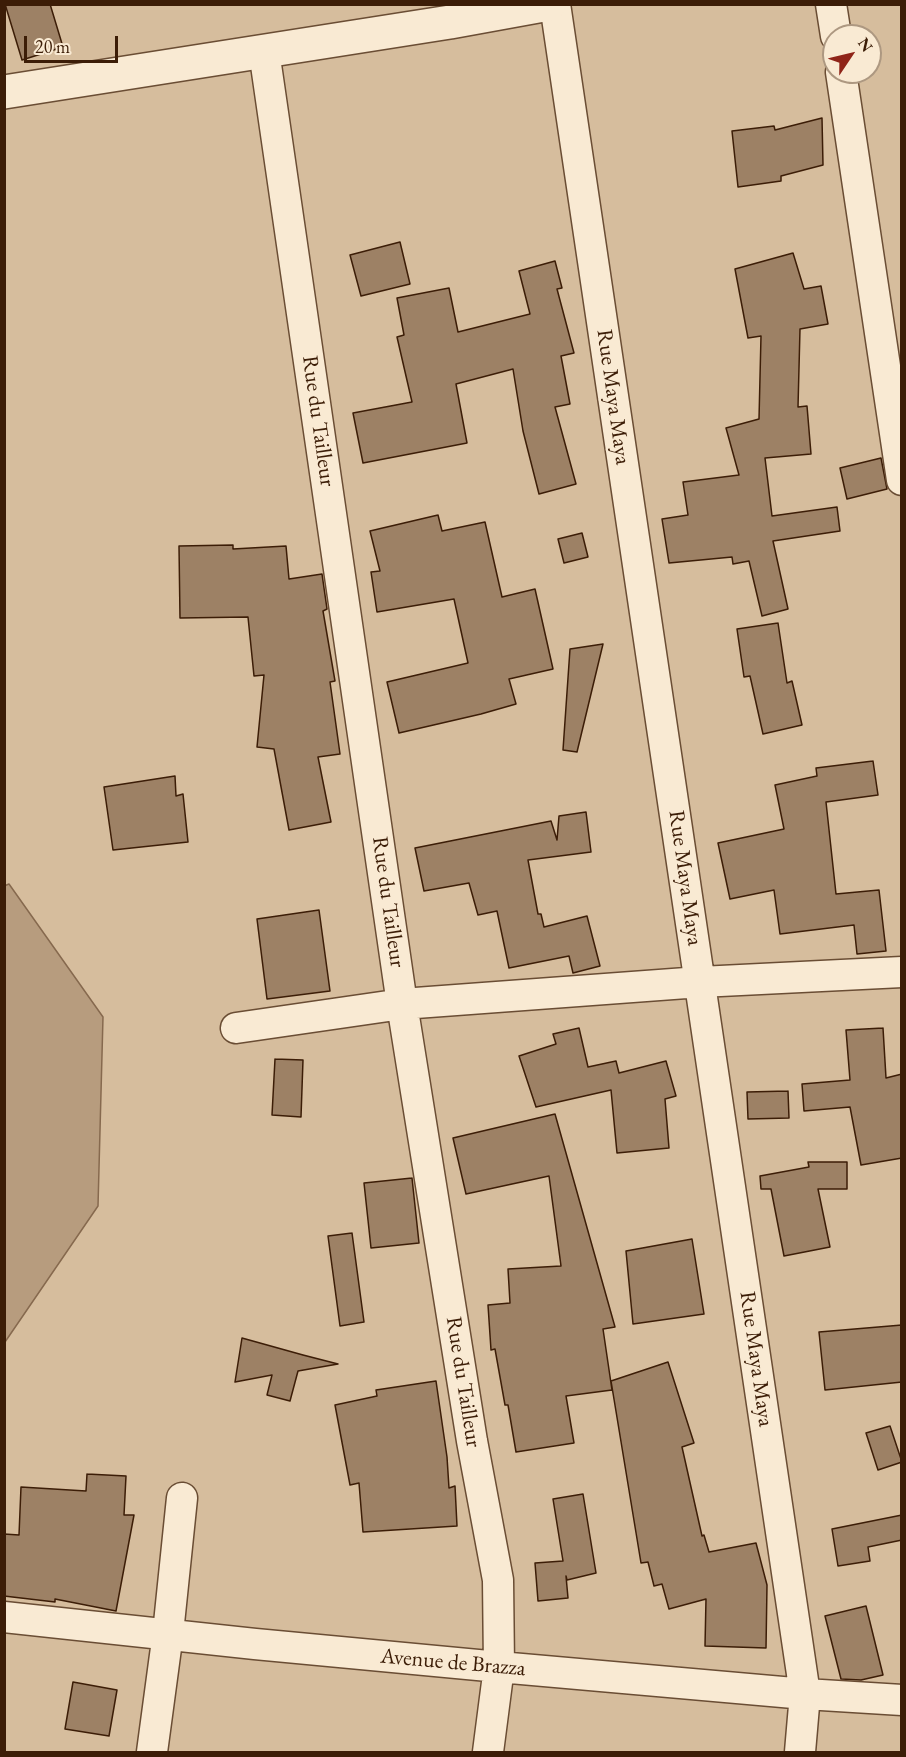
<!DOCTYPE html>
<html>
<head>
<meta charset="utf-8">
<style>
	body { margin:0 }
	#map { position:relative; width:906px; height:1757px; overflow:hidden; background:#f6debc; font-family:"EB Garamond",serif }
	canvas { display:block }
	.frame { position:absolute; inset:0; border:6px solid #3c1d07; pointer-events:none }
	.north { position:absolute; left:822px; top:24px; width:60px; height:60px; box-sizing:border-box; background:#f9ead3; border:2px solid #ad9881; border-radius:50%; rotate:55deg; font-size:16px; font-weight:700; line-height:24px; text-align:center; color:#3c1d07 }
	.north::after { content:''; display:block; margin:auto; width:21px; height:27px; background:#8f2418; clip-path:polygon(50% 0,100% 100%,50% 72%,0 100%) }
	.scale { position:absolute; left:24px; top:36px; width:94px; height:27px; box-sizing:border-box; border:3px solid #3c1d07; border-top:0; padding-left:8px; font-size:18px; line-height:21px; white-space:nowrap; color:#3c1d07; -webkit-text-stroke:4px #f9ead3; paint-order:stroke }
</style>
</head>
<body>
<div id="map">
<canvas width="906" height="1757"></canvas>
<div class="frame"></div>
<div class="north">N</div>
<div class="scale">20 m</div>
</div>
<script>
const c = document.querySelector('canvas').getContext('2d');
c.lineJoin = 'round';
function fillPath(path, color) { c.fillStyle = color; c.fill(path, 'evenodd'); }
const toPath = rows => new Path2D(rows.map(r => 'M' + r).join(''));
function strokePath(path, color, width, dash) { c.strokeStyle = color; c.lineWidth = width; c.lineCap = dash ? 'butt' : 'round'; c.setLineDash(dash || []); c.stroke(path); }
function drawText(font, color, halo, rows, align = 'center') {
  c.font = font + ' "EB Garamond",serif'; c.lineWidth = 4.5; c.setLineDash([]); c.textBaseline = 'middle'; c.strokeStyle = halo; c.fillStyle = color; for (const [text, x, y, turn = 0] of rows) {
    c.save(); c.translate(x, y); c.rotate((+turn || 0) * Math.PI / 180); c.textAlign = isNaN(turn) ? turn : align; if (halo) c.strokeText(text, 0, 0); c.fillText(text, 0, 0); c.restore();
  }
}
fillPath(toPath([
	[5,5,901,5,901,1752,5,1752],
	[834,36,870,36,870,72,834,72]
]), '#d6bd9d');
const water = toPath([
	[9,884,103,1017,98,1206,5,1342,4,886,9,884]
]);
fillPath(water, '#b79c7e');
strokePath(water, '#86694e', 1.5);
const building = toPath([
	[5,4,50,4,63,47,22,60,5,4],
	[822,118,823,165,781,176,781,181,738,187,732,131,774,126,775,130,822,118],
	[400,242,410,284,361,296,350,255,400,242],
	[793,253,804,289,821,286,828,324,800,329,798,407,807,406,811,454,765,458,772,516,837,507,840,531,773,541,788,609,762,616,749,561,733,564,732,557,669,563,662,519,688,515,683,482,739,475,726,428,759,419,761,336,748,338,735,269,793,253],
	[555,261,562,288,557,289,574,353,561,356,570,404,555,407,576,484,539,494,523,431,513,369,456,384,467,443,363,463,353,413,412,402,397,337,404,335,397,298,449,288,458,332,530,314,519,271,555,261],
	[881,458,887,489,847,499,840,468,881,458],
	[438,515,442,531,485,522,502,597,535,589,553,669,509,679,516,704,481,714,399,733,387,682,468,663,454,599,377,612,371,572,380,571,370,531,438,515],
	[582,533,588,557,564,563,558,539,582,533],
	[233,545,233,549,286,546,289,579,322,574,327,609,323,611,335,681,330,682,340,754,318,757,331,822,289,830,274,749,257,747,264,675,254,676,248,617,180,618,179,546,233,545],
	[778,623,787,683,792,681,802,725,763,734,750,676,744,677,737,629,778,623],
	[603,644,577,752,563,750,570,649,603,644],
	[873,761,878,795,826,802,836,894,879,890,886,951,857,954,854,925,780,934,774,890,730,899,718,843,784,829,775,785,817,776,816,768,873,761],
	[175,776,176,796,183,794,188,842,113,850,104,787,175,776],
	[586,812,591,852,528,860,538,914,541,914,544,927,587,916,600,966,573,973,569,956,509,968,497,911,478,915,469,883,424,891,415,848,551,821,557,840,559,816,586,812],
	[319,910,330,991,267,999,257,919,319,910],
	[579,1028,588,1067,616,1061,619,1073,666,1061,676,1096,665,1099,669,1148,617,1153,611,1090,536,1107,519,1056,556,1044,553,1034,579,1028],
	[883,1028,886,1078,902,1074,902,1158,861,1165,850,1107,804,1111,802,1084,850,1080,846,1030,883,1028],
	[275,1059,303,1060,301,1117,272,1115,275,1059],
	[788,1091,789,1118,748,1119,747,1092,788,1091],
	[555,1114,615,1327,603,1329,612,1390,566,1396,574,1443,516,1452,508,1405,505,1405,495,1349,491,1350,488,1305,510,1303,508,1269,561,1266,549,1176,466,1194,453,1138,555,1114],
	[808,1162,847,1162,847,1189,818,1189,830,1247,784,1256,771,1189,761,1189,760,1176,809,1167,808,1162],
	[412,1178,419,1243,371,1248,364,1183,412,1178],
	[352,1233,364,1322,340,1326,328,1236,352,1233],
	[692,1239,704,1314,633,1324,626,1251,692,1239],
	[902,1325,902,1382,825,1390,819,1332,902,1325],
	[242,1338,303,1355,338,1364,298,1371,290,1401,267,1395,272,1375,235,1382,242,1338],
	[668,1362,694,1443,682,1447,702,1536,704,1535,709,1552,756,1543,767,1585,766,1648,705,1646,706,1599,669,1609,662,1584,654,1586,648,1562,641,1563,611,1381,668,1362],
	[436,1381,447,1457,449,1488,455,1486,457,1526,363,1532,359,1483,350,1485,335,1405,377,1396,376,1390,436,1381],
	[890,1426,902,1462,878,1470,866,1433,890,1426],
	[87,1474,126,1476,124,1515,134,1515,116,1611,55,1599,55,1602,4,1596,4,1534,19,1535,21,1487,86,1491,87,1474],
	[583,1494,596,1573,567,1580,566,1576,568,1598,538,1601,535,1563,563,1561,553,1499,583,1494],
	[902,1515,902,1540,868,1547,870,1561,838,1566,832,1529,902,1515],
	[866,1606,883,1675,861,1680,841,1679,825,1616,866,1606],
	[73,1682,117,1690,109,1736,65,1729,73,1682]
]);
fillPath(building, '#9d8165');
strokePath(building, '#3c1d07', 1.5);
const minor = toPath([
	[555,4,805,1694,800,1752],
	[831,4,836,36],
	[264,51,402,1004,472,1441,498,1580,499,1667,488,1752],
	[841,72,902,480],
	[236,1028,402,1004,700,982,902,972],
	[4,1617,255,1644,499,1667,805,1694,902,1700],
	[152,1752,168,1633,182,1498]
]);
const tertiary = toPath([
	[4,92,450,22,549,4]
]);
strokePath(minor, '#6a4d34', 33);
strokePath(tertiary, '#6a4d34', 36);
strokePath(minor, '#f9ead3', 30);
strokePath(tertiary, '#f9ead3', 33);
drawText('22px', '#3c1d07', '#f9ead3', [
	["Rue Maya Maya",613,397,82],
	["Rue du Tailleur",318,421,82],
	["Rue Maya Maya",685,878,82],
	["Rue du Tailleur",388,902,82],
	["Rue Maya Maya",756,1359,82],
	["Rue du Tailleur",463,1382,81],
	["Avenue de Brazza",453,1663,5]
]);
</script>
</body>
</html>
